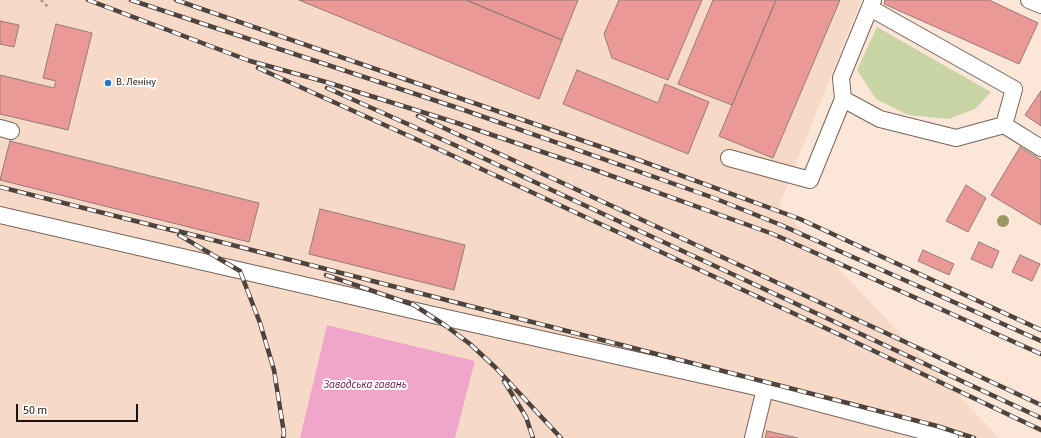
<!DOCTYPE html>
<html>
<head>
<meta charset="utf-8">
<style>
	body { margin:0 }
	#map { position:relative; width:1041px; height:438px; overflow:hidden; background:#fbe6d8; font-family:"Source Sans 3",sans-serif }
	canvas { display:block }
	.scale { position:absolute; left:16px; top:404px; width:122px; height:18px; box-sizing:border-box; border:2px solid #1b130f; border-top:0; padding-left:5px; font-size:12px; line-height:14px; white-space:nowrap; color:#1b130f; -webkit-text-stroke:3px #fff; paint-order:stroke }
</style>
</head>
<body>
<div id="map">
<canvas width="1041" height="438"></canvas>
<div class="scale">50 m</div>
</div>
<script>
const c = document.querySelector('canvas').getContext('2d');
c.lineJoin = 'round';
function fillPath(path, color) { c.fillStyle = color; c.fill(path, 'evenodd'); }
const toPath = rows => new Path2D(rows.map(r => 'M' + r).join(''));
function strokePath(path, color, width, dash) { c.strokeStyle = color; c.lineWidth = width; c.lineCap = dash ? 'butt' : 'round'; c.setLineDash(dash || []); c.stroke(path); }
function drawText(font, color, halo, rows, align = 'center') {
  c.font = font + ' "Source Sans 3",sans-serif'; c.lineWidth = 4; c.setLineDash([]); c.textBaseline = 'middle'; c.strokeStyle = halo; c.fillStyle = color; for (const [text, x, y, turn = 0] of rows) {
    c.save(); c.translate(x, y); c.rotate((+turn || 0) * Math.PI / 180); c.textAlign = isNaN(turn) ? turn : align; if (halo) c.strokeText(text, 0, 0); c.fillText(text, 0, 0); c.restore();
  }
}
fillPath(toPath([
	[0,0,861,0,779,206,999,438,455,438,475,361,327,325,300,438,0,438]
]), '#f6d9c7');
fillPath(toPath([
	[877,27,991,92,975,109,949,119,908,115,876,99,857,70]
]), '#c9d5a4');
fillPath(toPath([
	[327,325,475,361,455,438,300,438]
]), '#f0a6ca');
const building = toPath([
	[299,0,466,0,562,40,539,99,299,0],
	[466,0,578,0,562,40,466,0],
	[619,0,702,0,668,80,612,58,604,34,619,0],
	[713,0,776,0,732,105,678,84,713,0],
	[776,0,840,0,773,158,719,136,776,0],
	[885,0,989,0,1038,23,1019,64,884,4,885,0],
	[0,21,19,25,14,47,0,44,0,21],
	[56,24,92,33,68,130,0,114,0,75,54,88,56,81,43,78,56,24],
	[577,70,658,103,665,84,709,102,688,154,563,104,577,70],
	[1041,91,1041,126,1025,115,1041,91],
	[10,141,259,203,249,242,0,180,10,141],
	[1020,147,1041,160,1041,225,991,195,1020,147],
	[966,185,986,198,968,232,946,221,966,185],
	[320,209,465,245,454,290,309,254,320,209],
	[979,242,999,251,992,268,971,259,979,242],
	[923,250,954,264,949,275,918,261,923,250],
	[1020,255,1040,264,1032,281,1012,272,1020,255],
	[767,431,798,438,765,438,767,431]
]);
fillPath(building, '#ea9996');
strokePath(building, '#947c7b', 1);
const minor = toPath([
	[1029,0,1041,5],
	[870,8,1014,89,1004,125,956,138,880,119,843,99,841,78,873,0],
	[1004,125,1041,148],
	[0,128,11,131],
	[729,158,810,180,843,99],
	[0,215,429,314,765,389,950,438],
	[753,438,765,389]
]);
strokePath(minor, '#776559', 18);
strokePath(toPath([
	[41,0,49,8]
]), '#aa998f', 2.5, [3, 3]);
strokePath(minor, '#fff', 16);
const rail = toPath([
	[88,0,250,61,326,82,454,122,584,166,773,234,1041,354],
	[131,0,464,110,714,198,781,225,1041,341],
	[176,0,636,159,800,219,1041,330],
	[258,68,449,154,836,333,1041,430],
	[327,88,468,151,1041,418],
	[418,116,1041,405],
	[0,187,175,231],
	[170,229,937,426,974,438],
	[179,235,240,271,260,323,274,370,284,433,283,438],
	[326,275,414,305,446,326,470,344,495,367,561,438],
	[504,381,526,417,533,438]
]);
strokePath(rail, '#4f443d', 4.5);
strokePath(rail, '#fff', 3, [9]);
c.fillStyle = '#9a9861';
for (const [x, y] of [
	[1003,221]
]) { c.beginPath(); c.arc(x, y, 6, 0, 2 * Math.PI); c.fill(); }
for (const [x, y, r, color] of [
	[108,83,4,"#2778c7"]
]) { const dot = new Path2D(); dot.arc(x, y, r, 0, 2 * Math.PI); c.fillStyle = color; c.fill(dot); strokePath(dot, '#fff', 1.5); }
drawText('10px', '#1b130f', '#fff', [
	["В. Леніну",116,83]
], 'left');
drawText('italic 11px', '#691447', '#fff', [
	["Заводська гавань",365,386]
]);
</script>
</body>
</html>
